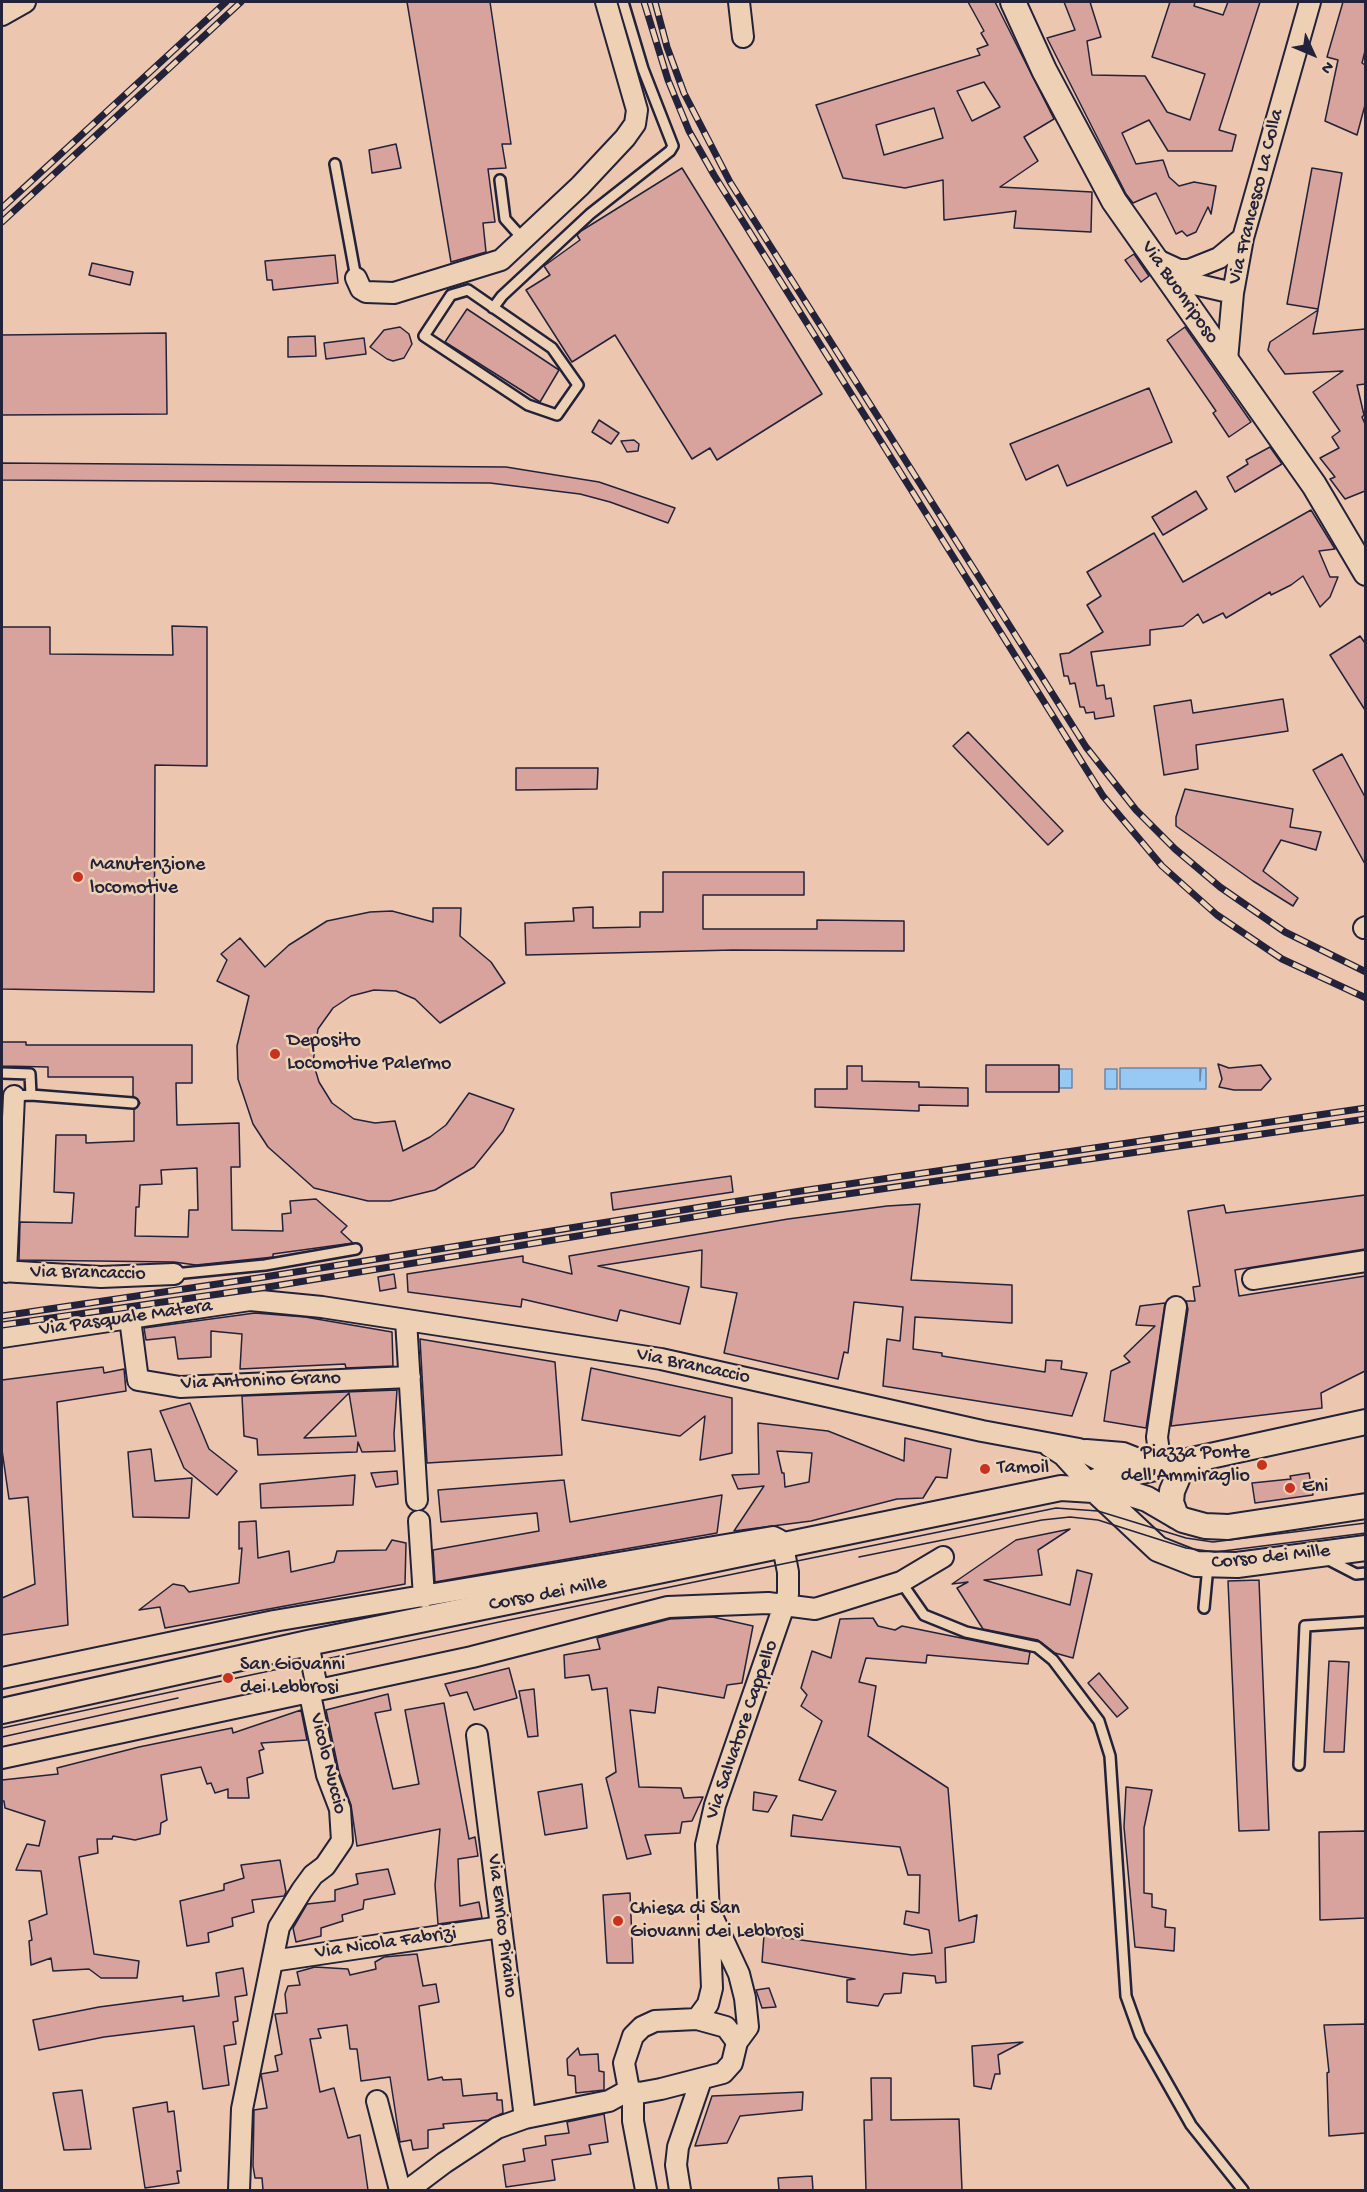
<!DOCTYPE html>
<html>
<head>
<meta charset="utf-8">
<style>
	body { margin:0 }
	#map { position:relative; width:1367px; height:2192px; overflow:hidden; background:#ecc6af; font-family:"Gochi Hand",sans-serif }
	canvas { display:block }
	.frame { position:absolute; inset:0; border:3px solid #22223b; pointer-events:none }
	.north { position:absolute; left:1283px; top:24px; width:60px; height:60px; -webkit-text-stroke:4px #eed1b4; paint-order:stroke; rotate:134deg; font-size:16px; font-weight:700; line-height:24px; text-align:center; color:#22223b }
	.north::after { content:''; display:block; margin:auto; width:21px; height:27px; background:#22223b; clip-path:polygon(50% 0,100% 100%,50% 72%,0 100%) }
</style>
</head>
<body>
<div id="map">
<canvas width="1367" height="2192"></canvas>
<div class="frame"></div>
<div class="north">N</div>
</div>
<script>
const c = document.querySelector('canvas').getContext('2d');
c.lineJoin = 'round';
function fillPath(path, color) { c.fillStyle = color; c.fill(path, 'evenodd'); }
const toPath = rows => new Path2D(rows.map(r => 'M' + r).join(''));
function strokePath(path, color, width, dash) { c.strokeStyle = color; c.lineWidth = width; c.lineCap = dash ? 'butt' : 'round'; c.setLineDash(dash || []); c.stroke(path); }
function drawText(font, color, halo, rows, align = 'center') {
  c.font = font + ' "Gochi Hand",sans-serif'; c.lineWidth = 5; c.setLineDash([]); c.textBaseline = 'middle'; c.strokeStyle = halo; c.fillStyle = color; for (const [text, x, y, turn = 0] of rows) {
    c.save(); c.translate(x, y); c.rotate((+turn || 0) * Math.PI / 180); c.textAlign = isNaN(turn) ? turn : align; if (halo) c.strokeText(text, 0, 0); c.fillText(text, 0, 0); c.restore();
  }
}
const water = toPath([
	[1120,1068,1200,1068,1200,1081,1201,1068,1206,1068,1206,1089,1120,1089,1120,1068],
	[1059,1069,1072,1069,1072,1088,1059,1088,1059,1069],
	[1105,1069,1117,1069,1117,1089,1105,1089,1105,1069]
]);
fillPath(water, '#98c9f4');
strokePath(water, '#6986aa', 1.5);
const building = toPath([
	[407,2,490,2,511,144,502,144,506,168,488,169,495,222,483,223,486,252,451,262,407,2],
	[968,2,995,2,1054,119,1024,137,1038,161,1000,187,1092,192,1091,232,1014,228,1016,211,944,220,943,180,905,188,843,178,816,105,980,55,977,49,988,45,981,33,984,31,968,2],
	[984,82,1000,107,972,121,957,91,984,82],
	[934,108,943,138,884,155,876,125,934,108],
	[1064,2,1090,2,1101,37,1087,41,1092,75,1145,76,1167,112,1190,120,1205,74,1152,57,1170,2,1195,2,1194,6,1223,15,1228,2,1260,2,1219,130,1236,135,1232,151,1168,151,1149,120,1122,133,1136,164,1163,160,1169,177,1179,186,1194,182,1216,186,1211,214,1208,207,1196,232,1187,236,1182,231,1176,234,1156,193,1133,203,1126,194,1047,38,1075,30,1064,2],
	[1343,2,1365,2,1365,51,1362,63,1365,65,1365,105,1357,135,1325,121,1338,60,1327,57,1343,2],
	[396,144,401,168,372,173,369,150,396,144],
	[682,168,822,394,717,460,710,448,692,459,615,335,572,362,526,290,550,275,544,266,580,240,577,235,581,231,682,168],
	[1312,168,1342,173,1318,309,1287,304,1312,168],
	[1134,254,1149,276,1141,282,1125,260,1134,254],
	[335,255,338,283,273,290,272,280,267,280,265,261,335,255],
	[92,263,133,272,130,285,89,275,92,263],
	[467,309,559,370,540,402,445,342,467,309],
	[1318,310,1313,334,1365,329,1365,384,1357,385,1364,415,1362,417,1365,424,1365,491,1345,499,1330,479,1335,477,1320,458,1339,448,1332,437,1340,431,1313,392,1343,371,1285,374,1268,350,1270,342,1318,310],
	[400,327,409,334,412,344,404,358,393,361,387,359,370,347,384,330,400,327],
	[1185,327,1251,422,1229,437,1213,413,1216,411,1167,340,1185,327],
	[166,333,167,414,2,415,2,335,166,333],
	[315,336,316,356,288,357,288,337,315,336],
	[364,338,366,354,326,359,324,343,364,338],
	[1149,388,1172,442,1067,486,1058,465,1026,480,1010,444,1149,388],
	[599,420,619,433,611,444,592,432,599,420],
	[634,440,639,444,638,451,627,452,621,441,634,440],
	[1270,447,1282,464,1235,492,1227,477,1248,464,1246,460,1270,447],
	[2,463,506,467,599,482,675,508,668,523,610,502,580,494,490,483,2,480,2,463],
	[1196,491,1207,509,1163,535,1152,517,1196,491],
	[1311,510,1335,549,1319,551,1330,577,1338,577,1330,597,1320,607,1303,576,1291,585,1271,595,1270,592,1226,618,1223,613,1203,623,1198,614,1183,626,1150,630,1150,645,1091,652,1097,686,1104,685,1106,699,1111,698,1114,716,1095,719,1094,712,1086,713,1084,707,1080,707,1075,683,1070,684,1068,676,1064,676,1060,654,1069,653,1103,632,1087,605,1101,596,1087,572,1154,533,1183,582,1311,510],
	[172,626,207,627,207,766,155,765,154,992,2,989,2,627,50,627,50,654,173,655,172,626],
	[1360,636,1365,643,1365,710,1330,655,1360,636],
	[1283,699,1288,731,1196,745,1198,769,1164,775,1154,706,1191,700,1193,713,1283,699],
	[968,732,1063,831,1048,845,953,746,968,732],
	[1342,754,1365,797,1365,864,1313,770,1342,754],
	[516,768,598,768,597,789,516,790,516,768],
	[1185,789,1293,809,1290,827,1321,832,1316,850,1281,840,1263,871,1298,898,1293,906,1253,881,1176,826,1176,817,1185,789],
	[663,872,804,872,804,895,703,895,703,929,817,929,817,920,904,921,904,951,733,950,526,955,525,923,574,921,573,908,593,907,593,928,640,927,640,912,663,912,663,872],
	[433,908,461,908,460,936,491,962,505,983,440,1023,415,999,396,991,374,990,351,996,333,1008,318,1029,313,1062,319,1082,332,1103,354,1119,375,1123,395,1121,403,1151,430,1137,446,1125,469,1093,514,1109,503,1131,474,1167,435,1190,390,1201,368,1201,314,1188,268,1147,253,1124,238,1079,237,1046,249,996,217,981,227,960,221,954,240,938,265,967,289,945,327,921,370,912,392,911,433,922,433,908],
	[2,1042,26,1042,26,1045,192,1045,192,1083,176,1083,177,1125,239,1123,240,1167,231,1167,232,1230,283,1231,282,1214,291,1213,290,1201,316,1199,347,1226,341,1232,353,1243,273,1254,273,1257,264,1258,196,1265,174,1262,19,1260,20,1222,72,1223,74,1193,54,1192,56,1135,86,1135,86,1143,134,1141,134,1110,140,1103,133,1096,133,1077,48,1077,48,1067,2,1066,2,1042],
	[197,1168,198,1210,189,1210,188,1237,135,1236,136,1207,139,1207,140,1185,162,1184,161,1170,197,1168],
	[1218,1064,1229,1068,1261,1065,1271,1079,1261,1090,1234,1090,1219,1087,1222,1079,1218,1064],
	[986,1065,1059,1065,1059,1092,986,1092,986,1065],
	[847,1066,862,1066,862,1081,919,1082,919,1087,968,1088,968,1106,919,1105,919,1111,815,1107,815,1089,847,1089,847,1066],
	[731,1176,733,1192,613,1210,611,1193,731,1176],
	[1365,1195,1365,1249,1235,1270,1239,1296,1365,1276,1365,1371,1321,1393,1322,1408,1171,1426,1188,1309,1186,1301,1195,1301,1193,1287,1200,1286,1188,1211,1224,1205,1226,1213,1365,1195],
	[920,1204,911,1280,1012,1285,1012,1323,915,1317,913,1349,942,1353,942,1356,1045,1372,1046,1360,1062,1361,1061,1369,1087,1373,1072,1416,883,1386,887,1339,900,1341,903,1307,854,1302,848,1353,844,1352,838,1379,724,1353,737,1293,701,1287,702,1250,598,1266,689,1287,680,1324,620,1310,617,1321,522,1299,521,1307,408,1292,407,1274,523,1256,523,1262,572,1274,569,1256,788,1219,887,1206,920,1204],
	[394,1274,396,1288,380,1291,378,1277,394,1274],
	[1165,1303,1146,1428,1104,1421,1111,1371,1130,1362,1124,1356,1155,1326,1136,1325,1140,1306,1165,1303],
	[255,1313,305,1317,392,1332,393,1366,346,1368,345,1364,240,1369,242,1334,211,1331,211,1357,178,1359,175,1337,146,1340,144,1328,255,1313],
	[420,1339,555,1362,562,1455,427,1463,420,1339],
	[103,1367,104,1373,124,1369,126,1391,57,1402,68,1625,2,1635,2,1598,35,1584,28,1497,9,1499,2,1450,2,1380,103,1367],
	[591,1368,732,1398,732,1453,700,1460,705,1416,680,1436,582,1420,591,1368],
	[397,1390,394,1434,395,1451,362,1452,358,1442,357,1452,258,1455,257,1439,244,1436,242,1396,397,1390],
	[349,1393,356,1436,304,1438,349,1393],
	[190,1403,209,1449,237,1471,217,1495,184,1468,160,1411,190,1403],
	[758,1423,828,1431,904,1461,905,1438,951,1449,947,1478,936,1477,923,1498,897,1499,811,1521,734,1531,764,1486,738,1489,732,1475,759,1474,758,1423],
	[777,1451,812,1453,809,1482,785,1487,784,1473,782,1473,777,1451],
	[151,1449,155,1481,192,1478,189,1518,133,1517,128,1452,151,1449],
	[397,1471,398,1484,376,1487,371,1473,397,1471],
	[1309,1473,1313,1495,1255,1503,1252,1483,1291,1479,1290,1476,1309,1473],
	[355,1475,353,1505,261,1508,260,1484,355,1475],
	[564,1480,570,1522,722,1495,717,1533,435,1582,433,1550,539,1531,537,1513,441,1522,438,1490,564,1480],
	[256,1521,258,1558,289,1551,291,1572,334,1562,337,1551,386,1550,392,1540,406,1543,405,1584,165,1628,160,1607,139,1610,173,1584,184,1586,189,1592,239,1583,242,1548,239,1549,239,1522,256,1521],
	[1070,1529,1038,1550,1042,1575,984,1580,1070,1605,1077,1570,1092,1574,1073,1658,1055,1653,1038,1640,983,1629,957,1588,968,1582,952,1584,1016,1540,1070,1529],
	[1259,1580,1269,1830,1239,1831,1228,1581,1259,1580],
	[713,1617,753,1626,742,1683,727,1685,724,1698,658,1687,655,1713,630,1710,639,1787,681,1788,684,1798,703,1797,692,1821,682,1822,680,1833,645,1835,651,1854,627,1859,606,1778,616,1772,607,1688,592,1690,589,1675,565,1678,564,1655,600,1649,597,1638,670,1619,713,1617],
	[873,1618,878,1626,895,1630,902,1626,1030,1652,1028,1664,927,1655,926,1663,866,1658,859,1682,876,1686,868,1736,948,1788,959,1921,977,1915,974,1942,945,1948,946,1982,936,1983,935,1976,903,1973,901,1993,884,1994,878,2006,847,2002,847,1980,855,1979,762,1962,764,1935,912,1955,932,1953,929,1930,904,1924,906,1911,919,1913,920,1875,908,1875,900,1847,791,1836,793,1815,822,1820,836,1791,799,1780,822,1721,801,1706,807,1695,801,1688,812,1651,831,1658,840,1619,873,1618],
	[1329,1661,1349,1662,1344,1752,1324,1752,1329,1661],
	[509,1668,517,1698,474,1710,467,1692,450,1696,445,1684,509,1668],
	[1099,1673,1128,1708,1117,1717,1088,1683,1099,1673],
	[534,1689,538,1736,528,1737,519,1691,534,1689],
	[388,1694,391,1710,375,1713,393,1789,419,1784,405,1710,444,1703,469,1839,475,1837,478,1856,458,1859,460,1906,479,1902,482,1918,438,1924,435,1885,440,1829,357,1846,351,1805,339,1772,326,1710,388,1694],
	[301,1710,307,1740,261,1743,264,1749,259,1751,263,1773,247,1778,249,1798,228,1798,228,1789,215,1793,211,1783,207,1784,201,1767,161,1775,167,1820,161,1823,160,1834,135,1840,113,1836,112,1839,97,1839,98,1853,79,1857,94,1954,139,1961,137,1978,101,1978,89,1969,53,1971,51,1958,31,1965,29,1941,32,1940,29,1921,47,1914,41,1871,16,1870,27,1844,39,1846,45,1821,5,1808,4,1801,2,1801,2,1780,58,1774,57,1768,139,1747,232,1728,233,1733,301,1710],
	[582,1784,587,1828,545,1835,538,1792,582,1784],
	[1126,1787,1152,1790,1144,1828,1144,1893,1152,1894,1152,1907,1166,1910,1165,1927,1175,1928,1174,1951,1135,1947,1124,1827,1126,1787],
	[754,1792,777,1796,768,1812,753,1810,754,1792],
	[1365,1831,1365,1918,1320,1920,1319,1832,1365,1831],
	[280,1860,286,1892,284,1896,252,1900,254,1912,232,1918,233,1926,208,1933,209,1942,187,1946,180,1901,224,1890,224,1884,244,1878,241,1865,280,1860],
	[388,1869,395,1894,364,1900,363,1909,342,1915,343,1921,321,1928,321,1936,296,1942,293,1928,307,1904,335,1901,335,1890,358,1884,356,1874,388,1869],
	[630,1893,633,1963,607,1963,603,1895,630,1893],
	[417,1954,423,1986,436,1984,439,2002,419,2006,428,2080,442,2077,443,2080,461,2079,463,2096,497,2093,497,2100,502,2100,503,2113,488,2120,443,2124,444,2128,428,2130,428,2148,413,2150,411,2140,400,2142,390,2077,361,2081,357,2049,350,2049,347,2025,318,2029,321,2038,310,2039,320,2092,334,2088,348,2138,360,2135,368,2190,263,2190,262,2178,255,2178,253,2166,254,2110,267,2108,261,2074,278,2071,275,2056,282,2054,275,2014,287,2013,285,1994,288,1986,300,1985,297,1972,315,1967,348,1969,350,1975,376,1969,375,1962,384,1957,417,1954],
	[243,1968,247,1995,235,1997,238,2021,233,2022,236,2044,224,2046,229,2085,203,2089,194,2026,104,2037,39,2050,33,2020,99,2007,183,1996,183,2001,219,1996,216,1973,243,1968],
	[769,1988,776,2007,762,2008,756,1990,769,1988],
	[1365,2024,1365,2133,1329,2136,1327,2073,1329,2072,1324,2025,1365,2024],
	[1023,2042,998,2055,1000,2074,995,2074,991,2089,974,2086,972,2046,1023,2042],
	[578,2048,580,2055,598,2054,599,2071,604,2072,604,2090,576,2093,575,2076,568,2075,567,2059,578,2048],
	[871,2078,891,2078,891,2120,959,2119,962,2190,866,2190,864,2120,872,2120,871,2078],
	[82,2090,91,2149,64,2150,53,2093,82,2090],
	[803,2092,802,2110,740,2116,727,2143,695,2146,712,2096,803,2092],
	[167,2102,168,2112,174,2111,181,2171,177,2171,179,2183,145,2188,133,2108,167,2102],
	[604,2114,608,2142,589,2145,591,2154,552,2160,555,2180,506,2187,503,2165,525,2161,523,2149,546,2145,545,2136,569,2133,567,2122,604,2114],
	[812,2176,813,2190,779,2190,778,2178,812,2176]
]);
fillPath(building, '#d8a39c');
strokePath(building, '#22223b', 1.5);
const service = toPath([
	[335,164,356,278],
	[500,180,505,219,523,239],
	[468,290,552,348,578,385,557,415,528,405,424,336,451,295,468,290],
	[493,308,502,296,590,214,670,151,673,146,643,69,623,2],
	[2,1073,30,1074,31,1095],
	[14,1096,31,1095,133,1103],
	[174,1274,265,1265,356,1249],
	[1327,1559,1356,1574,1366,1573],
	[901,1582,924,1615,966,1632,1037,1647,1053,1660,1099,1721,1110,1756,1126,1996,1140,2035,1191,2125,1243,2190],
	[1204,1608,1208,1566],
	[1299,1765,1305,1626,1366,1622]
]);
const minor = toPath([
	[739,2,743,37],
	[2,15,25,2],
	[1155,259,1179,270,1189,270,1219,258,1243,238],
	[1168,270,1190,283,1233,293],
	[356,278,361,289,366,292,394,293,501,260,580,186,625,138,635,124,637,110,606,2],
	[1227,360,1233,293,1243,238,1310,2],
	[1364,928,1366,927],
	[2,1271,101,1277,174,1274],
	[6,1272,14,1096],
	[1253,1279,1366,1261],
	[130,1319,138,1380,180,1387,410,1377],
	[406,1320,417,1500],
	[2,1337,250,1300,322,1307,661,1359,982,1431,1079,1449,1126,1475],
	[1049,1446,1063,1455,1095,1490],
	[1086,1450,1123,1453,1161,1468],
	[1161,1468,1157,1437,1176,1307],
	[419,1521,424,1597],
	[308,1643,317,1688],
	[2,1678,274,1621,773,1537,779,1540,783,1547,788,1572,788,1594,715,1805,706,1845,712,1988,708,2004,697,2019],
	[477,1735,525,2118],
	[2,1758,472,1657,668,1607,768,1603,815,1609,901,1582,943,1557],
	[712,1916,739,1974,745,1998,748,2027,737,2042],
	[272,1961,501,1927],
	[697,2019,726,2027,737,2042,732,2063,723,2073,661,2089,639,2093,629,2090,624,2063,633,2036,642,2027,655,2021,697,2019],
	[633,2093,633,2121,646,2190],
	[377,2101,400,2190],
	[239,2190,242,2109,279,1927,302,1890,313,1875,325,1866,342,1841,340,1809,327,1775,309,1690],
	[408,2190,444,2163,497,2128,525,2118,609,2101,629,2090],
	[680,2190,676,2165,678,2147,701,2080]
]);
const tertiary = toPath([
	[1013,2,1044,70,1114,201,1314,485,1366,573],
	[1096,1481,1366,1422],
	[1095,1490,1158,1549,1196,1564,1237,1565,1366,1548],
	[1176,1516,1171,1502,1172,1491,1180,1472,1190,1462],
	[2,1711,308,1643,1061,1488,1125,1492,1147,1499,1183,1520,1205,1526,1228,1527,1366,1506]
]);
strokePath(service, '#22223b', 14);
strokePath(minor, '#22223b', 24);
strokePath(tertiary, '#22223b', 28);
strokePath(service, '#eed1b4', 9);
strokePath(minor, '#eed1b4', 20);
strokePath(tertiary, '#eed1b4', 24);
strokePath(toPath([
	[859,1557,1042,1520,1070,1517,1098,1520,1186,1548,1215,1552,1366,1533],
	[2,1728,504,1621,1056,1508,1098,1511,1186,1538,1213,1542,1366,1523],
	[2,1737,178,1698]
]), '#22223b', 1.5);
const rail = toPath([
	[644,2,668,80,689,131,714,175,1103,796,1162,866,1217,915,1282,959,1366,998],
	[655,2,667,47,684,93,730,182,1086,747,1136,810,1175,849,1220,887,1285,932,1366,972],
	[2,208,226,2],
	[2,222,241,2],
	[2,1316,258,1278,801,1191,1366,1108],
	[2,1325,268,1287,736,1210,1366,1119]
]);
strokePath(rail, '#22223b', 7);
strokePath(rail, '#eed1b4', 4.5, [14]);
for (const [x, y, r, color] of [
	[78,877,6,"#c8321e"],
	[275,1054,6,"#c8321e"],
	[1262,1465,6,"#c8321e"],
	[985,1469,6,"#c8321e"],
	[1290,1488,6,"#c8321e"],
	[228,1678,6,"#c8321e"],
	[618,1921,6,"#c8321e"]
]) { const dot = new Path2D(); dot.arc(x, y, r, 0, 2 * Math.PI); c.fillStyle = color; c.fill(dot); strokePath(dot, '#eed1b4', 2); }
drawText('20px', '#22223b', '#eed1b4', [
	["Via Francesco La Colla",1257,197,-76],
	["Via Buonriposo",1179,293,55],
	["Via Brancaccio",88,1274,1],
	["Via Pasquale Matera",126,1319,-8],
	["Via Brancaccio",693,1367,12],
	["Via Antonino Grano",261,1382,-2],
	["Corso dei Mille",1271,1558,-6],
	["Corso dei Mille",548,1595,-11],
	["Via Salvatore Cappello",743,1730,-71],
	["Vicolo Nuccio",327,1764,76],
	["Via Enrico Piraino",501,1926,83],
	["Via Nicola Fabrizi",386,1944,-8]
]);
drawText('20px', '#22223b', '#eed1b4', [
	["Manutenzione",90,866],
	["locomotive",90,889],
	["Deposito",287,1042],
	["Locomotive Palermo",287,1065],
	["Piazza Ponte",1250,1454,"right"],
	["dell'Ammiraglio",1250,1477,"right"],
	["Tamoil",997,1469],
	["Eni",1302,1488],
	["San Giovanni",240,1666],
	["dei Lebbrosi",240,1689],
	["Chiesa di San",630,1910],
	["Giovanni dei Lebbrosi",630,1933]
], 'left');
</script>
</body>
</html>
